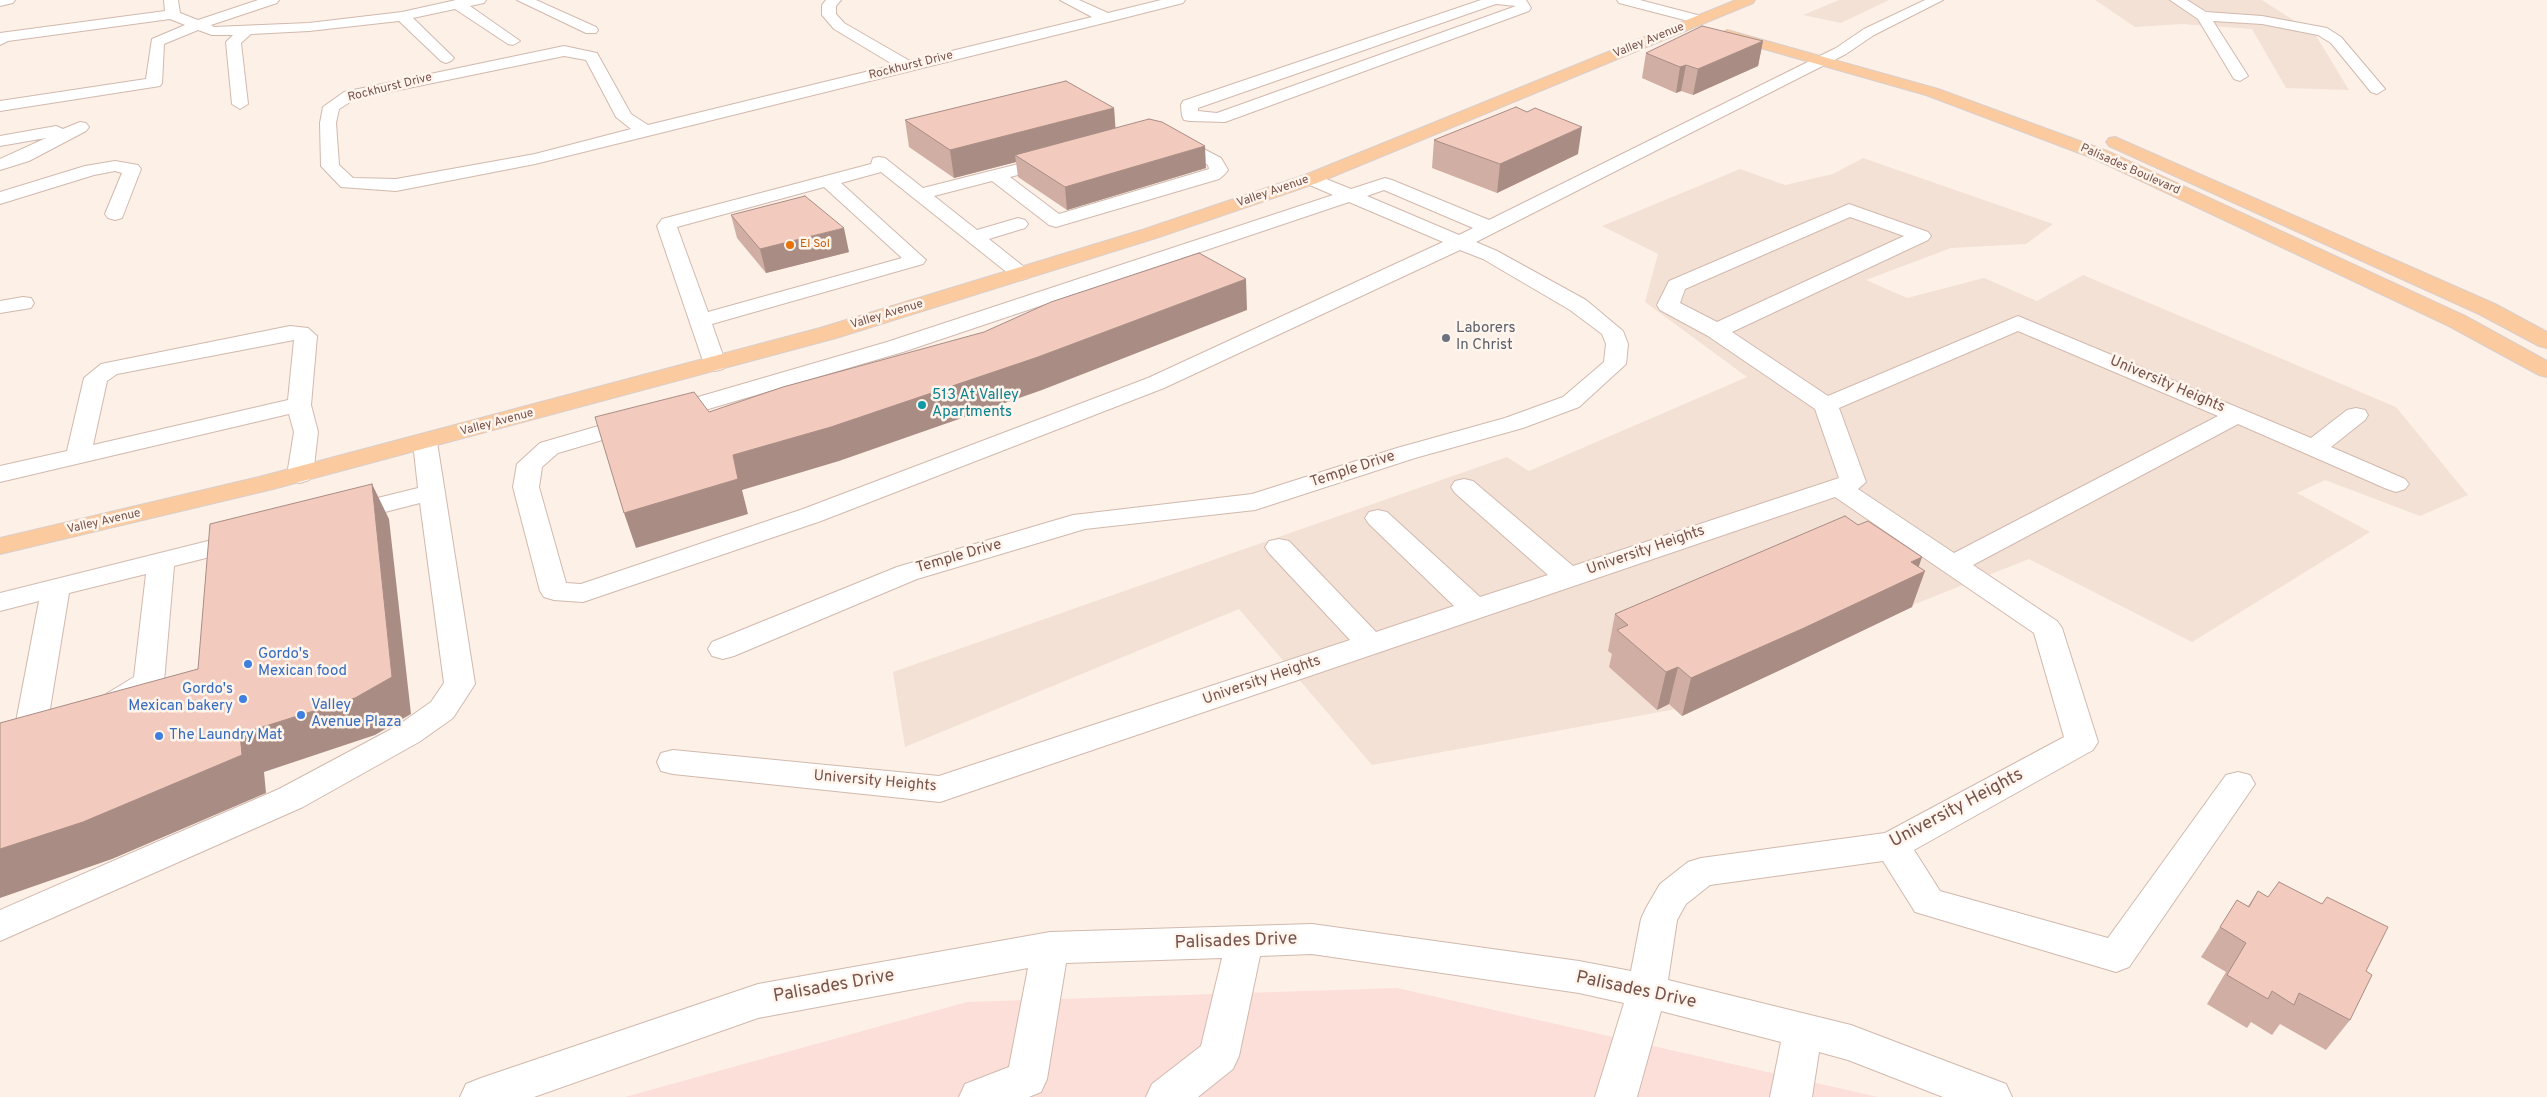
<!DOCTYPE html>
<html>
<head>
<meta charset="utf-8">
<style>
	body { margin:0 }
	canvas { display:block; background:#fdf0e6 }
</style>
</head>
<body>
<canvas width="2547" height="1097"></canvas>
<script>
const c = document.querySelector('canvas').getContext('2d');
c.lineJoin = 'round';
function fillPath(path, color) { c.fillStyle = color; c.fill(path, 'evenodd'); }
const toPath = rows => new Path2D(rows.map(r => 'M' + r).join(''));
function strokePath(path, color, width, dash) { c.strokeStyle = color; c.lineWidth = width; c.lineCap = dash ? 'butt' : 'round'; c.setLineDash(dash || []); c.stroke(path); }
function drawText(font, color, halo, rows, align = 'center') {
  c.font = font + ' Overpass,sans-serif'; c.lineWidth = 5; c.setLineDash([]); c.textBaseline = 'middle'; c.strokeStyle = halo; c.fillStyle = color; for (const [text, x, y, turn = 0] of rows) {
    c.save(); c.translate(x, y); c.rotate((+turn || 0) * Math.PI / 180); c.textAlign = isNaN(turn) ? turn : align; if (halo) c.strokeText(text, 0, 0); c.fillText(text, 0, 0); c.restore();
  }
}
fillPath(toPath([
	[1839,0,1889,0,1841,23,1803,15],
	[2095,0,2262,0,2315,34,2349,90,2286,88,2252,29,2182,24,2135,27],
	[1863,158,2053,224,2026,244,1951,248,1866,280,1907,298,1984,278,2037,301,2083,275,2396,407,2468,495,2420,516,2325,480,2297,493,2370,532,2192,642,2029,559,1915,604,1676,709,1372,765,1239,609,905,747,893,672,1507,457,1529,471,1747,377,1645,302,1658,254,1602,226,1740,169,1785,185,1833,174]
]), '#f4e1d5');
fillPath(toPath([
	[1397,988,1878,1097,625,1097,967,1002]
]), '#fddfda');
const minor = toPath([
	[0,0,15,0,13,3,0,6,0,0],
	[164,0,178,0,180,13,198,20,258,0,279,0,277,3,211,25,214,27,309,23,402,12,456,0,486,0,484,3,470,6,520,41,513,45,508,44,455,9,413,18,451,55,454,58,451,61,446,63,441,61,399,21,309,31,251,34,241,43,248,104,240,109,232,104,226,42,233,35,212,35,198,30,164,44,162,83,160,86,0,111,0,101,146,79,152,39,185,25,170,19,8,41,0,45,0,33,165,11,164,0],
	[517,0,536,0,596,27,598,30,596,33,586,33,517,0],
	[826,0,841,0,836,6,836,14,844,23,910,61,1092,17,1060,0,1079,0,1108,13,1161,0,1185,0,1183,3,1112,21,535,164,396,191,341,187,321,166,320,123,323,107,344,92,564,46,597,53,631,114,648,125,894,65,834,29,822,15,822,5,826,0],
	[564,56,586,60,616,117,631,129,535,154,396,179,353,178,339,165,336,123,339,109,355,99,564,56],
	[1481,0,1526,0,1531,8,1529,11,1225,122,1190,121,1184,120,1182,116,1181,105,1183,101,1481,0],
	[1496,4,1516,6,1217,113,1198,111,1198,108,1496,4],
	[1617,0,1640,0,1705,17,1707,20,1700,24,1619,3,1617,0],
	[1925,0,1943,0,1874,35,1846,54,1476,242,1497,251,1586,300,1623,331,1628,344,1626,364,1579,407,1523,428,1415,458,1255,510,1085,529,917,579,734,656,723,659,712,656,708,649,712,642,897,567,1073,515,1252,494,1397,448,1505,418,1563,397,1604,362,1606,344,1602,334,1570,310,1483,259,1460,250,1164,388,821,521,583,602,554,600,544,597,540,591,513,487,517,464,540,443,887,342,1333,195,1305,183,1302,179,1305,175,1311,173,1351,189,1385,178,1392,180,1489,220,1836,48,1864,29,1925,0],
	[1384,190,1473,228,1459,235,1367,196,1384,190],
	[1349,202,1443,242,1148,378,803,509,581,584,566,583,539,487,542,467,558,453,903,352,1349,202],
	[2170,0,2187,0,2206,12,2262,16,2327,28,2341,37,2385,89,2377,94,2371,92,2331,43,2318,35,2262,24,2213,21,2248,76,2240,81,2234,79,2198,19,2170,0],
	[80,122,86,123,89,127,86,131,29,161,0,170,0,159,46,138,0,146,0,136,56,126,63,129,80,122],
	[1173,133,1221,158,1228,170,1225,174,1219,179,1056,227,1049,225,992,181,934,196,977,230,1018,218,1025,220,1028,224,1025,228,989,239,1028,270,1031,274,1028,278,1021,280,1014,278,881,172,841,183,926,260,923,264,712,324,726,364,723,369,715,371,707,369,704,364,657,226,662,219,871,164,873,158,879,157,885,158,923,188,1054,155,1060,156,1063,160,1060,164,1010,177,1059,214,1209,169,1208,165,1167,142,1164,138,1167,134,1173,133],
	[824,187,902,258,708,312,677,227,824,187],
	[115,161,138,165,141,169,122,218,115,220,108,218,105,214,122,173,115,171,94,175,0,204,0,192,85,166,115,161],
	[1849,204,1928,232,1931,236,1928,240,1732,332,1828,396,2018,316,2311,438,2347,410,2356,408,2365,410,2368,415,2365,420,2331,447,2405,479,2409,484,2405,489,2396,492,2387,489,2238,424,1973,565,2057,621,2062,628,2098,742,2093,750,1914,850,1940,891,2108,938,2226,775,2238,772,2250,775,2255,784,2129,967,2116,972,1915,912,1883,861,1710,885,1686,904,1677,920,1668,980,1851,1025,2006,1084,2012,1097,1943,1097,1848,1060,1819,1052,1812,1097,1770,1097,1781,1042,1661,1011,1637,1097,1595,1097,1624,1003,1579,993,1312,954,1260,956,1239,1056,1233,1069,1198,1097,1146,1097,1152,1084,1201,1046,1222,958,1066,963,1047,1079,1041,1092,1029,1097,959,1097,965,1084,1009,1067,1028,968,758,1018,534,1097,460,1097,466,1084,481,1078,758,984,1050,932,1312,924,1579,961,1631,971,1641,919,1646,908,1660,884,1688,862,1701,858,1885,833,2064,737,2034,633,1835,497,940,802,673,774,661,771,657,762,661,753,673,750,939,776,1350,640,1269,553,1265,547,1269,541,1279,539,1289,541,1376,632,1454,606,1369,524,1365,518,1369,512,1378,510,1387,512,1480,597,1548,575,1455,493,1451,487,1455,481,1464,479,1473,481,1573,566,1839,478,1815,409,1708,336,1660,310,1657,305,1669,281,1849,204],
	[1850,217,1904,236,1717,322,1680,303,1685,289,1850,217],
	[2018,331,2218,416,1954,553,1858,489,1866,482,1839,408,2018,331],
	[23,297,31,298,34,303,31,308,0,313,0,301,23,297],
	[290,326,308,328,317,336,311,405,318,432,313,475,309,480,300,483,291,480,287,475,294,432,289,414,0,482,0,466,67,451,84,378,101,364,290,326],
	[294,340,288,400,93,445,107,381,117,374,294,340],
	[425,435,434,437,437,442,475,684,453,718,419,742,303,807,0,941,0,910,279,789,397,726,431,702,444,683,420,503,346,522,337,520,333,514,337,508,418,488,413,442,416,437,425,435],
	[244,532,254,534,258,540,254,546,174,566,164,682,160,690,128,710,117,713,106,710,101,702,106,694,134,677,146,574,69,593,47,727,42,735,31,738,20,735,15,727,39,601,0,611,0,593,244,532]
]);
const major = toPath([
	[1736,0,1755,0,1753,3,1317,183,1156,238,836,338,273,489,0,554,0,538,259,477,820,328,1142,230,1305,175,1736,0],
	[1727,30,1938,89,2107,151,2465,316,2547,361,2547,377,2539,375,2449,326,2095,159,1926,95,1722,37,1720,34,1727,30],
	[2115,137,2495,304,2547,332,2547,348,2539,346,2479,314,2109,146,2106,142,2109,138,2115,137]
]);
strokePath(minor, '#d1b9ae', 2);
strokePath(major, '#d9cfcc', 2);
fillPath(minor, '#fff');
fillPath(major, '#fbca9f');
fillPath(toPath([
	[1763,41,1758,66,1693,95,1681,91,1676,93,1642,78,1646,53],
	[1114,108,1115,128,1206,168,1067,210,1018,177,1016,162,954,178,909,147,905,120],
	[1527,112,1578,154,1497,193,1432,168,1434,140],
	[731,215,849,252,766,273,737,238],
	[1919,567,1912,607,1793,664,1682,716,1669,704,1657,710,1609,667,1612,654,1608,651,1615,614],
	[2258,891,2366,971,2350,1020,2326,1050,2280,1024,2272,1035,2251,1022,2247,1028,2207,1004,2226,972,2201,957,2237,900,2248,906]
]), '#d0aea3');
fillPath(toPath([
	[1763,41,1758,66,1693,95,1698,69],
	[1686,65,1681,91,1676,93,1680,67],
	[1114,108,1116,135,1015,155,1016,162,954,178,950,150],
	[1582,127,1578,154,1497,193,1500,164],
	[1205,146,1206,168,1067,210,1065,187],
	[844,228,849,252,766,273,760,249],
	[1246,279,1247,310,1042,390,839,461,742,490,748,514,636,548,624,513,733,455],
	[372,484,389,519,411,714,375,735,264,772,266,793,112,859,0,898,0,849,240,734],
	[1922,557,1916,575,1925,571,1912,607,1793,664,1682,716,1691,678,1911,562],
	[1678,667,1669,704,1657,710,1666,672]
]), '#a98d85');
const building = toPath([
	[1702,26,1763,41,1698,69,1686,65,1680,67,1646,53,1702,26],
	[1066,81,1114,108,950,150,905,120,1066,81],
	[1516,107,1527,112,1535,108,1582,127,1500,164,1434,140,1516,107],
	[1149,119,1162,122,1205,146,1065,187,1015,155,1149,119],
	[805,196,844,228,760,249,731,215,805,196],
	[1199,253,1246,279,1038,357,831,427,733,455,738,479,624,513,595,417,694,392,709,412,783,387,984,332,1051,302,1199,253],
	[372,484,392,677,355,698,240,734,242,755,83,822,0,849,0,723,198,669,210,524,372,484],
	[1845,516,1858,525,1868,521,1922,557,1911,562,1925,571,1804,628,1691,678,1678,667,1666,672,1617,630,1628,625,1615,614,1845,516],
	[2279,882,2322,904,2327,897,2388,927,2366,971,2372,975,2350,1020,2299,993,2294,1005,2272,991,2268,999,2227,975,2246,943,2220,927,2237,900,2249,907,2258,891,2268,897,2279,882]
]);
fillPath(building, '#f2cabe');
strokePath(building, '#a98d85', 1);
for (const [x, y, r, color] of [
	[790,245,5,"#e8710a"],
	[1446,338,5,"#6b7280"],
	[922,405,5,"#0f9aa8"],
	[248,664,5,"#3f7fe0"],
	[243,699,5,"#3f7fe0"],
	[301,715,5,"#3f7fe0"],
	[159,736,5,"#3f7fe0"]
]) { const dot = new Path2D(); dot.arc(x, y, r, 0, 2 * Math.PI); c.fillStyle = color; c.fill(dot); strokePath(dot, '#fff5ed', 2); }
drawText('12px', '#77534a', '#fff5ed', [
	["Valley Avenue",1649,41,-22],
	["Rockhurst Drive",911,66,-14],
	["Rockhurst Drive",390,88,-14],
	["Palisades Boulevard",2130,170,24],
	["Valley Avenue",1273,192,-19],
	["Valley Avenue",887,315,-17],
	["Valley Avenue",497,423,-15],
	["Valley Avenue",104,522,-13]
]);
drawText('12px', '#c56008', '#fff5ed', [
	["El Sol",800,245]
], 'left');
drawText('15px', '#5b616d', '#fff5ed', [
	["Laborers",1456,329],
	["In Christ",1456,346]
], 'left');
drawText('15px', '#77534a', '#fff5ed', [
	["University Heights",2167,385,23],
	["Temple Drive",1353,470,-18],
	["University Heights",1646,551,-19],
	["Temple Drive",959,557,-16],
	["University Heights",1262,681,-19],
	["University Heights",875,782,5]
]);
drawText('15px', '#0d838f', '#fff5ed', [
	["513 At Valley",932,396],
	["Apartments",932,413]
], 'left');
drawText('15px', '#366cbe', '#fff5ed', [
	["Gordo's",258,655],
	["Mexican food",258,672],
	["Gordo's",233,690,"right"],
	["Mexican bakery",233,707,"right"],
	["Valley",311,706],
	["Avenue Plaza",311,723],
	["The Laundry Mat",169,736]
], 'left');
drawText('18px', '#77534a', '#fff5ed', [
	["University Heights",1957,809,-28],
	["Palisades Drive",1236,942,-2],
	["Palisades Drive",834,987,-10],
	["Palisades Drive",1636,991,12]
]);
</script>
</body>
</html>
